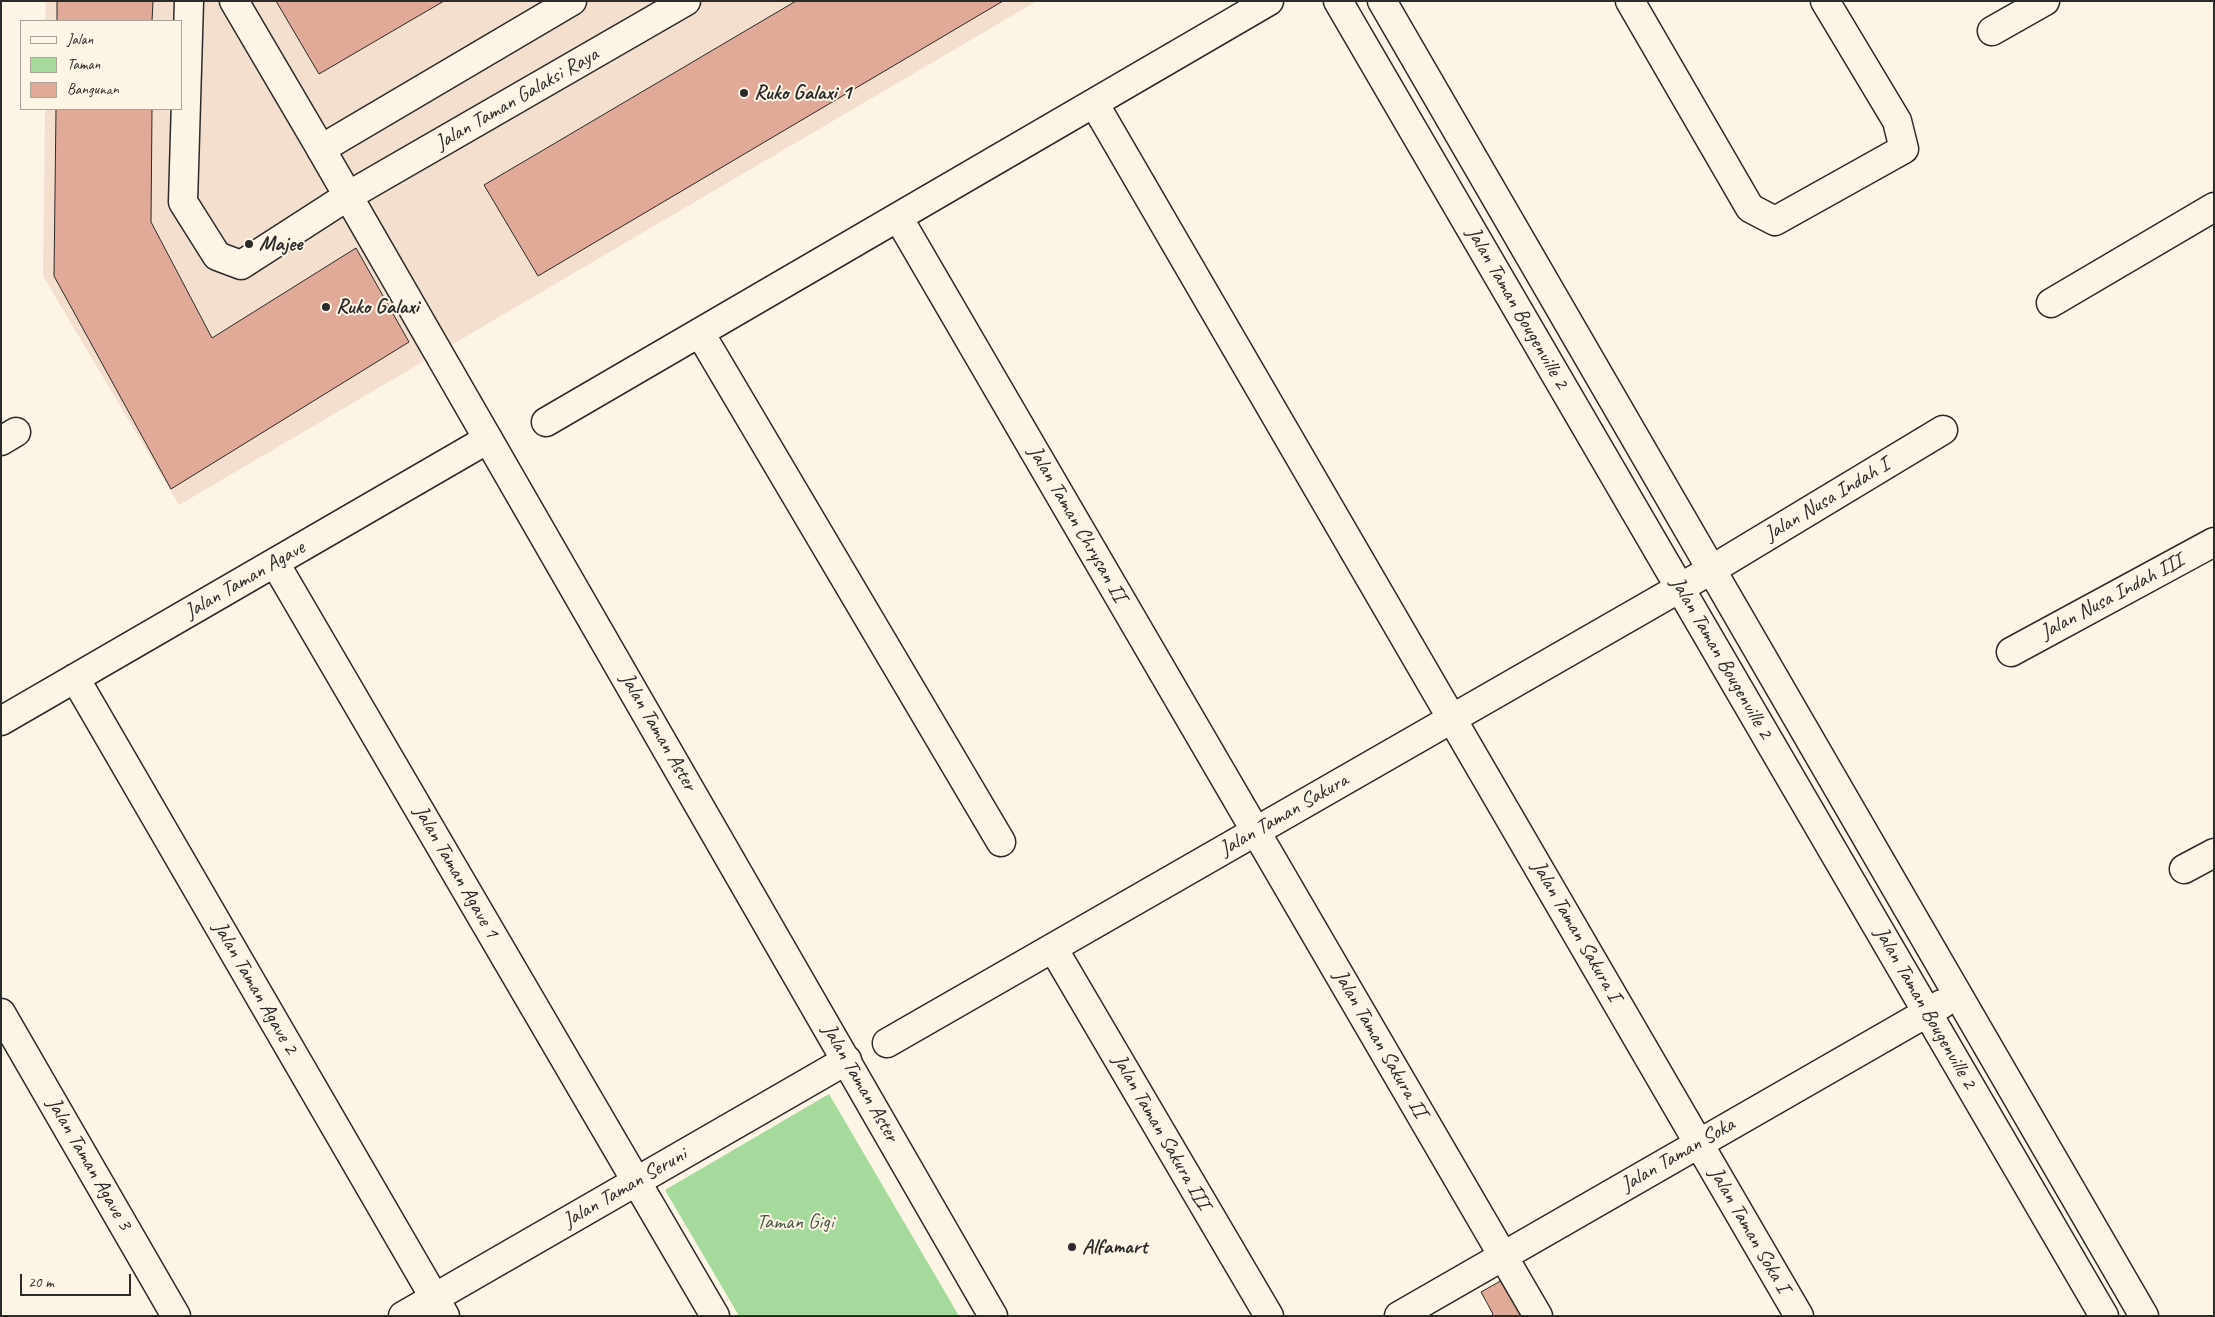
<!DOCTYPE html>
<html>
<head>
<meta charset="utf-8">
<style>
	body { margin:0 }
	#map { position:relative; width:2215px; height:1317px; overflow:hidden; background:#fcf5e5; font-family:Caveat,sans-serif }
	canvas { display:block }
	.frame { position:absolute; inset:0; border:2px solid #2b2b2b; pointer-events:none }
	.legend { position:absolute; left:20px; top:20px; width:162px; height:90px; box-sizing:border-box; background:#fcf5e5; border:1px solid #a8a49b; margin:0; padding:6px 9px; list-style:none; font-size:15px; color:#2b2b2b }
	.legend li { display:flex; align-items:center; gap:10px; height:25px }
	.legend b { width:25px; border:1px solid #a8a49b }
	.scale { position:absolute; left:20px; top:1274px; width:111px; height:22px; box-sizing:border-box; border:2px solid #2b2b2b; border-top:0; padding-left:6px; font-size:15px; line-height:18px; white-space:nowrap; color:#2b2b2b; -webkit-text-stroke:4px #fcf5e5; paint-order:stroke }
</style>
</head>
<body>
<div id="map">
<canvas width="2215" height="1317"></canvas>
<div class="frame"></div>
<ul class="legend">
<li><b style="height:6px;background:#fcf5e5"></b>Jalan</li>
<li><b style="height:14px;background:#a6da9d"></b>Taman</li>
<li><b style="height:14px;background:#e0a998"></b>Bangunan</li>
</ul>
<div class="scale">20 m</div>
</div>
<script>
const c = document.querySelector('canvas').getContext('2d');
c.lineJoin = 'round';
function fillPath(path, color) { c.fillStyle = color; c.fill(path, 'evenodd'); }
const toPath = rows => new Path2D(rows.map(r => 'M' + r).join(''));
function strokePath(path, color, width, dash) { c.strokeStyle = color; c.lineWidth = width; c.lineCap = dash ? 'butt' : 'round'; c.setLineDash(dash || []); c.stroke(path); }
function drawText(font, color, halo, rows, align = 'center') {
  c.font = font + ' Caveat,sans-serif'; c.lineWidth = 4; c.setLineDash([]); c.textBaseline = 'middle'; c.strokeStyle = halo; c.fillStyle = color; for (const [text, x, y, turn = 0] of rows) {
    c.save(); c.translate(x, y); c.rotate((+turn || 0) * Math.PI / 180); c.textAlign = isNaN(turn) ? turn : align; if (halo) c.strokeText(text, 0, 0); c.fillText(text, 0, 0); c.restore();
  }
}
fillPath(toPath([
	[46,1,1037,1,179,505,43,276,45,109,181,109,181,21,45,21]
]), '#f4dece');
fillPath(toPath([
	[829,1094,959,1316,739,1316,665,1190]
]), '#a6da9d');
const building = toPath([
	[57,1,153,1,152,21,57,21,57,1],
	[276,1,444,1,319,74,276,1],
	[796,1,1003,1,538,276,484,185,796,1],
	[56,109,152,109,151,222,212,338,356,248,409,342,171,489,54,276,56,109],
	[1504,1279,1525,1316,1491,1316,1493,1314,1481,1292,1504,1279]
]);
fillPath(building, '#e0a998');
strokePath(building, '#2b2b2b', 1);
const minor = toPath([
	[189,1,183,202,217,256,241,265,348,196],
	[234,1,321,149],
	[1338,1,2104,1316],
	[1382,1,2144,1316],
	[1630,1,1750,208,1775,221,1904,149,1897,121,1825,1],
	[1992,31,2045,1],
	[1094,103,1799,1316],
	[898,217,1538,1316],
	[2051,303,2214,207],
	[700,333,1001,842],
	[546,422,1269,1],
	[1,441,16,432],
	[275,563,715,1316],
	[2011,652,2214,542],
	[75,678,445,1316],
	[1,721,488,439],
	[2184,869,2214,853],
	[1053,948,1269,1316],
	[1,1013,176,1316],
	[887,1043,1711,570,1943,430],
	[403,1316,847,1060],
	[1399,1316,1942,1004]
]);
const secondary = toPath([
	[572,1,321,149,993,1316],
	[348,196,686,1]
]);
strokePath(minor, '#2b2b2b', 31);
strokePath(secondary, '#2b2b2b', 31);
strokePath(minor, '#fcf5e5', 28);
strokePath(secondary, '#fcf5e5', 28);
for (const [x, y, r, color] of [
	[744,93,5,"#2b2b2b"],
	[249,244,5,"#2b2b2b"],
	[326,307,5,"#2b2b2b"],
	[1072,1247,5,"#2b2b2b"]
]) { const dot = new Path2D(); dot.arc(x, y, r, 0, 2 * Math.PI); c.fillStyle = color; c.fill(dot); strokePath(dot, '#fcf5e5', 2); }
drawText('bold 21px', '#2b2b2b', '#fcf5e5', [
	["Ruko Galaxi 1",754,93],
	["Majee",259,244],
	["Ruko Galaxi",336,307],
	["Alfamart",1082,1247]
], 'left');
drawText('21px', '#2b2b2b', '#fcf5e5', [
	["Jalan Taman Galaksi Raya",517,99,-30],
	["Jalan Taman Bougenville 2",1517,308,60],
	["Jalan Nusa Indah I",1827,500,-31],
	["Jalan Taman Chrysan II",1077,524,60],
	["Jalan Taman Agave",245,580,-30],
	["Jalan Nusa Indah III",2112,597,-28],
	["Jalan Taman Bougenville 2",1721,658,60],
	["Jalan Taman Aster",658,732,60],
	["Jalan Taman Sakura",1284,815,-30],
	["Jalan Taman Agave 1",456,872,60],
	["Jalan Taman Sakura I",1576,931,60],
	["Jalan Taman Agave 2",255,988,60],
	["Jalan Taman Bougenville 2",1925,1008,60],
	["Jalan Taman Sakura II",1380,1044,60],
	["Jalan Taman Aster",860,1083,60],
	["Jalan Taman Sakura III",1161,1132,60],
	["Jalan Taman Soka",1678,1155,-30],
	["Jalan Taman Agave 3",89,1164,60],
	["Jalan Taman Seruni",625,1188,-30],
	["Jalan Taman Soka I",1749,1230,60]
]);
drawText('21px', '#4a5748', '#fcf5e5', [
	["Taman Gigi",795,1222]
]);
</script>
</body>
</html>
